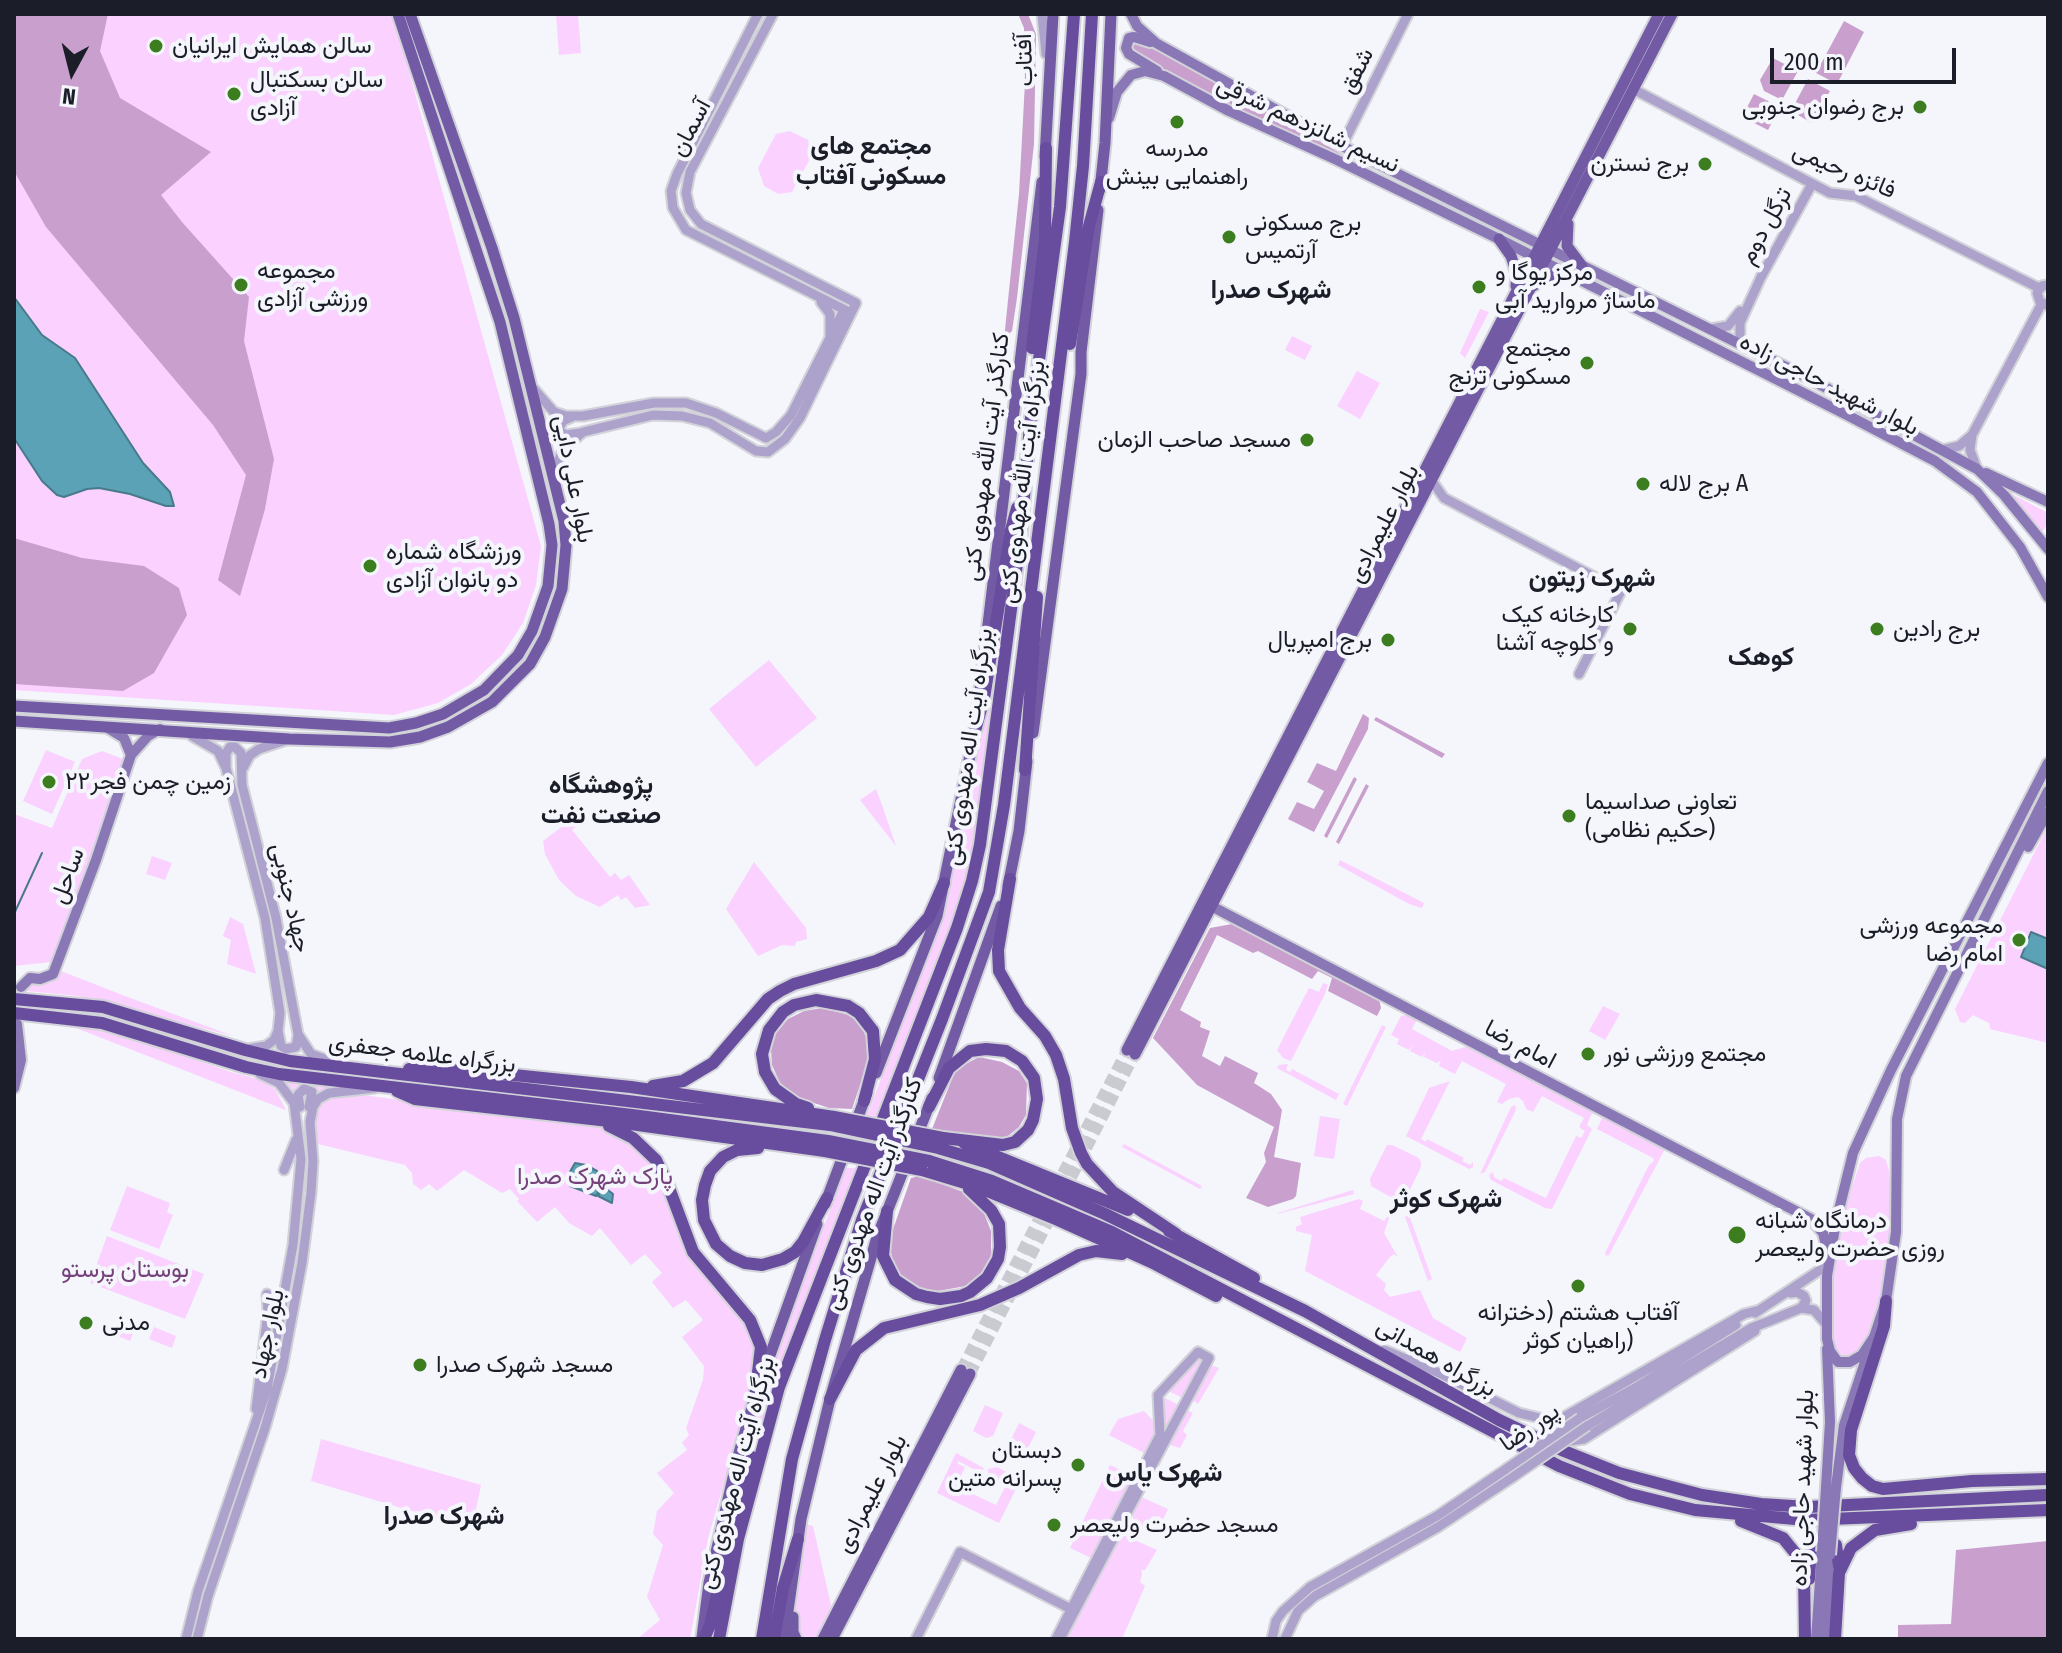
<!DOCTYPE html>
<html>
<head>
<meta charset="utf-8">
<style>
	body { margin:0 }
	#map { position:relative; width:2062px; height:1653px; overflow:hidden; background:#f4f6fb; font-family:"Fira Sans Condensed",sans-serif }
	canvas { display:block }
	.frame { position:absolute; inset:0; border:16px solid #1b1e28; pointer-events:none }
	.north { position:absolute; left:32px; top:32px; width:80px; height:80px; -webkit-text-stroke:6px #f4f6fb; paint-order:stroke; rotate:187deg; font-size:22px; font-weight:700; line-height:32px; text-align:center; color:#1b1e28 }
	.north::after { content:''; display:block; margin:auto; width:28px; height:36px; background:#1b1e28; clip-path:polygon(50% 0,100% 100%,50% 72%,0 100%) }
	.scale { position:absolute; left:1770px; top:48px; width:186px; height:36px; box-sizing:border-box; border:4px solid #1b1e28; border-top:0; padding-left:10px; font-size:24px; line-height:28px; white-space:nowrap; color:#1b1e28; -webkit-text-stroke:6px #f4f6fb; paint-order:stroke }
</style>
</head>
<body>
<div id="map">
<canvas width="2062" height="1653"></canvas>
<div class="frame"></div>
<div class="north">N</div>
<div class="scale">200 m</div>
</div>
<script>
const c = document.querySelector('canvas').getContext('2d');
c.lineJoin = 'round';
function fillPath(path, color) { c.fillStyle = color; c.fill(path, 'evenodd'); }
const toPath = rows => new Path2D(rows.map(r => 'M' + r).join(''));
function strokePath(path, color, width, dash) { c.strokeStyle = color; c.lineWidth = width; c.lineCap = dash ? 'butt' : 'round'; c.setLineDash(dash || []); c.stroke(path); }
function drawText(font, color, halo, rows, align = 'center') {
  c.font = font + ' "Fira Sans Condensed",Vazirmatn,sans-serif'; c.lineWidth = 8; c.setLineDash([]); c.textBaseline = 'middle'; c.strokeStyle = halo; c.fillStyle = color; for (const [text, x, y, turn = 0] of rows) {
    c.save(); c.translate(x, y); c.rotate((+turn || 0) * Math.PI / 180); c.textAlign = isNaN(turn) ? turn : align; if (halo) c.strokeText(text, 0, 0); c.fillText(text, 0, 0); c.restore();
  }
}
fillPath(toPath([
	[14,14,393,14,541,546,536,585,523,623,502,655,471,684,438,703,394,715,14,690],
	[556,14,578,14,581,53,559,55],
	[790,131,808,140,811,157,792,192,778,194,764,186,758,168,776,134],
	[1480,309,1489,312,1465,358,1460,353],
	[1292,336,1312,346,1305,360,1285,350],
	[1357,371,1380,383,1360,419,1337,406],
	[2006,491,2048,513,2048,523,2042,532],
	[1015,531,977,829,966,879,940,956,875,1121,865,1120,938,932,948,897],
	[769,660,817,718,756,767,709,709],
	[46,750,75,762,52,814,23,801],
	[102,751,126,760,51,962,14,966,14,814,52,828,82,759],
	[876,789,882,805,896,846,860,800],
	[580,813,585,819,572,830,610,877,615,873,621,880,629,875,650,905,635,908,626,897,621,900,618,895,600,907,576,896,559,880,545,854,543,841],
	[2048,826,2048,1043,1990,1029,1989,1023,1973,1015,1965,1023,1960,1022,1955,1009],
	[152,856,172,863,165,880,146,874],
	[1340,860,1424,903,1422,908,1409,904,1338,865],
	[754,862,806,928,807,939,796,942,795,946,782,945,758,956,726,909],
	[230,917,243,924,256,974,227,964,231,940,223,936],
	[61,971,125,996,233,1036,77,996,27,991,29,983,48,983,57,978],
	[1323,983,1328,985,1324,996,1291,1061,1283,1058,1277,1050,1309,988,1319,992],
	[1603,1006,1620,1014,1605,1040,1589,1031],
	[1410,1014,1418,1017,1412,1029,1452,1051,1468,1046,1666,1147,1609,1255,1606,1256,1605,1253,1649,1165,1654,1161,1653,1158,1597,1129,1602,1118,1592,1113,1587,1125,1592,1129,1552,1209,1545,1208,1491,1180,1489,1175,1493,1172,1494,1177,1501,1181,1504,1178,1546,1198,1576,1136,1581,1138,1585,1131,1579,1127,1584,1118,1542,1096,1533,1112,1526,1109,1523,1101,1518,1097,1509,1099,1502,1104,1497,1102,1506,1084,1462,1061,1455,1074,1439,1066,1441,1060,1437,1063,1424,1057,1425,1052,1422,1057,1410,1051,1412,1045,1409,1050,1397,1044,1399,1039,1391,1035,1401,1016],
	[58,1021,108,1030,231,1072,262,1080,275,1089,286,1110],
	[1382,1025,1386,1027,1347,1106,1343,1104],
	[1288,1064,1286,1070,1290,1072,1292,1069,1339,1094,1336,1100,1277,1068,1279,1065],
	[278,1079,353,1089,316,1097,313,1088,296,1097],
	[1450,1081,1421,1139,1426,1142,1427,1139,1464,1158,1462,1161,1470,1165,1473,1162,1473,1167,1469,1169,1406,1136,1429,1088],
	[348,1093,606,1128,629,1138,659,1170,685,1246,699,1269,743,1317,757,1355,745,1411,708,1538,690,1639,637,1639,660,1620,647,1597,663,1545,653,1534,657,1511,674,1493,657,1473,687,1450,682,1443,689,1435,686,1428,703,1380,704,1366,682,1337,703,1320,686,1300,673,1308,652,1282,662,1273,645,1254,631,1265,600,1228,592,1236,569,1223,555,1207,537,1222,517,1201,519,1199,510,1189,502,1193,464,1170,437,1191,429,1184,421,1190,413,1184,412,1173,405,1165,318,1144,315,1118,318,1104,328,1096],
	[1515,1105,1516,1110,1485,1172,1480,1174,1511,1107],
	[1320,1116,1340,1119,1334,1159,1314,1156],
	[1124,1144,1202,1186,1200,1189,1122,1147],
	[1387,1145,1392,1145,1419,1158,1421,1162,1421,1167,1407,1196,1402,1200,1396,1200,1371,1186,1370,1179],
	[1879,1156,1886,1160,1889,1171,1891,1200,1890,1241,1885,1283,1865,1343,1856,1353,1846,1357,1836,1351,1831,1340,1829,1322,1832,1278,1841,1220,1860,1163,1866,1158],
	[846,1168,856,1168,773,1386,729,1522,764,1391,790,1315],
	[127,1186,170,1203,167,1212,173,1215,159,1249,110,1230],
	[1353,1190,1354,1194,1277,1214,1278,1213],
	[1359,1199,1363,1201,1360,1209,1384,1221,1392,1210,1384,1233,1398,1257,1394,1254,1390,1257,1376,1275,1386,1284,1384,1290,1390,1297,1420,1290,1433,1318,1467,1338,1460,1352,1305,1271,1312,1235,1296,1231,1296,1227,1302,1224,1300,1217],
	[1409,1215,1432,1279,1428,1281,1405,1217],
	[107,1236,204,1274,185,1319,90,1283],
	[124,1317,137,1322,130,1341,117,1336],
	[154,1327,176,1336,172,1348,149,1339],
	[1195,1359,1206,1361,1186,1397,1183,1398,1168,1391,1168,1386],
	[1211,1365,1219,1368,1198,1404,1191,1399],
	[1163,1397,1179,1405,1141,1478,1159,1441],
	[985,1405,1003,1413,993,1436,986,1438,973,1431],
	[1187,1410,1193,1413,1183,1431,1187,1435,1180,1448,1167,1444],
	[1144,1411,1159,1427,1146,1454,1109,1435,1118,1419],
	[1019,1423,1036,1432,1024,1456,1007,1448],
	[321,1439,481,1485,472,1529,311,1481],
	[956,1453,984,1468,981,1473,958,1461,958,1464,965,1467,956,1486,996,1505,1006,1485,988,1476,988,1469,997,1467,1017,1478,1018,1485,999,1523,937,1493],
	[1110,1465,1133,1476,1091,1558,1070,1548],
	[1141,1497,1168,1509,1156,1534,1135,1522,1133,1518,1133,1513],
	[804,1524,813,1526,831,1605,826,1622,814,1639,800,1639,796,1633,794,1603],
	[1123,1535,1157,1550,1145,1570,1141,1570,1142,1574,1140,1582,1145,1586,1122,1639,1066,1639,1118,1537]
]), '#fbd1ff');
fillPath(toPath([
	[14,14,108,14,100,51,120,98,211,152,161,195,182,222,249,297,244,341,274,459,265,509,240,596,218,580,246,475,213,425,46,227,14,171],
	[1018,14,1028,14,1036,34,1034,144,1017,298,1012,331,1004,339,1019,194,1025,82,1024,28],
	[1844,21,1864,32,1837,84,1816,73],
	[1140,42,1235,91,1353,161,1239,111,1169,74,1131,51,1133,43],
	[1773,58,1798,71,1782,100,1764,91,1760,80],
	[1808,79,1830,91,1812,123,1791,111],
	[1754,94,1780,107,1768,130,1742,117],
	[14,538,82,558,144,566,179,588,187,615,154,673,123,691,14,684],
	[1363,714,1369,718,1368,729,1314,832,1288,819,1297,802,1314,809,1324,791,1307,782,1317,763,1336,771],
	[1376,717,1445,754,1442,758,1374,720],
	[1354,777,1357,779,1327,838,1324,836],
	[1366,784,1369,786,1339,844,1336,842],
	[1232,924,1379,999,1381,1008,1377,1016,1328,991,1332,978,1318,971,1312,979,1258,951,1253,953,1217,935,1180,1010,1201,1022,1200,1027,1210,1031,1202,1056,1220,1066,1225,1056,1258,1073,1254,1083,1271,1094,1282,1110,1274,1157,1301,1163,1296,1196,1293,1199,1268,1207,1246,1198,1266,1162,1264,1153,1274,1127,1197,1085,1153,1038,1210,928],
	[822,1008,849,1015,861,1024,867,1040,869,1058,852,1109,829,1108,793,1096,780,1083,772,1065,771,1050,775,1034,788,1019,804,1011],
	[979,1057,1002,1062,1019,1071,1027,1083,1026,1115,1019,1127,1008,1136,997,1139,932,1129,956,1069],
	[920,1176,966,1193,982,1208,991,1231,991,1256,980,1275,966,1286,938,1291,920,1288,895,1271,890,1248,891,1235,911,1178],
	[2048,1541,2048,1639,1898,1639,1898,1625,1951,1624,1956,1550]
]), '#c9a0cd');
const water = toPath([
	[14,297,42,335,75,358,143,463,170,492,174,506,166,506,130,494,99,488,87,489,64,497,57,495,42,481,14,438,14,297],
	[2031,932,2048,939,2048,969,2021,957,2031,932],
	[575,1163,586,1165,597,1171,604,1187,613,1194,612,1203,598,1196,601,1191,600,1189,596,1196,570,1186,567,1177,575,1163]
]);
fillPath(water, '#5ba2b6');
strokePath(water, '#487a8b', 2);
strokePath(toPath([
	[14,914,42,853]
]), '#487a8b', 2);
strokePath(toPath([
	[1055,1188,1127,1050],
	[1064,1192,1135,1054],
	[961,1370,1045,1207],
	[970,1374,1054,1211]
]), '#c9cbd1', 11, [11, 5.5]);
const tertiary = toPath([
	[758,14,677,174,671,191,673,208,686,230,851,313],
	[1042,14,1046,54],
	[1633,89,1830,193,1856,196,2039,288],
	[1342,146,1408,14],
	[821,302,830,314,830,335],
	[2047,305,2040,302,2037,293,2042,286,2048,285],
	[1710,329,1728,326,1740,311],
	[1747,348,1740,337,1740,323,1761,277,1812,184],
	[533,388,554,412,566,416,583,416,654,403,686,403,716,413,766,438],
	[572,417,563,421,558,430,566,435,580,433],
	[1972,435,1970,450,1977,469],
	[766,438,776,432,791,415,844,310],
	[1942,450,1959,446,1972,435,2042,303],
	[768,452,785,439,800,418,856,303,701,224,690,210,686,193,690,172,773,14],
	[1432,481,1444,498,1621,591,1579,674],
	[556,483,558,461,564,449,583,432,653,415,682,416,710,423,756,451,768,452],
	[192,736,218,751,226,768,265,918,280,1013,278,1031,274,1040,266,1046,248,1049],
	[226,768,226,753,230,747,235,747,241,753,242,785,276,918,298,1034,311,1054,335,1063],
	[242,770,250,755,259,749,286,740],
	[278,1031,281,1046,286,1049,296,1047,298,1036],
	[300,1107,298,1095,304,1089,312,1092,309,1107],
	[284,1170,296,1140],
	[1791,1293,1797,1292,1804,1296,1806,1301,1801,1308],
	[1755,1313,1829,1264],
	[1384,1350,1437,1372,1519,1413,1548,1420,1564,1417,1744,1314,1760,1310],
	[256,1409,268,1312,267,1294],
	[1564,1417,1558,1427,1561,1435,1570,1441,1584,1439,1755,1331],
	[1580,1418,1635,1388,1736,1325],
	[1587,1426,1751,1328,1767,1322,1801,1308,1814,1310,1826,1324],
	[186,1639,198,1591,267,1389,293,1245,301,1159,294,1103,279,1083,260,1074],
	[197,1639,208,1596,265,1428,282,1369,302,1263,311,1193,313,1161,310,1122,313,1107,318,1099,329,1093,375,1088],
	[916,1639,960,1552,1071,1609],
	[1056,1639,1160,1435,1158,1395,1198,1352,1209,1358,1060,1639],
	[1272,1639,1276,1621,1283,1611,1310,1587,1437,1516,1506,1469],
	[1285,1639,1298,1611,1315,1596,1438,1527,1513,1477]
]);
const secondary = toPath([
	[1131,14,1137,26,1156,43,1342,146,1806,377,1977,469,2004,495,2048,549],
	[1150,42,1134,37,1129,38,1126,48,1129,54,1157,71],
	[1109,118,1117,92,1131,75,1145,71,1164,76,1229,111,1337,160,1499,239,1847,415,1935,461,1977,492,2020,547,2048,597],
	[1986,473,2048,502],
	[108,728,124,738,131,755],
	[2048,763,1891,1070,1853,1153,1836,1222,1827,1276,1827,1339,1830,1351,1838,1362,1850,1362,1862,1355,1874,1337,1886,1301,1896,1232,1897,1119,1906,1076,2048,791],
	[2028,847,2048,812],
	[1213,907,1811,1219,1823,1233,1828,1253],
	[21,987,30,978,40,979,53,974,96,860,131,755,148,736,160,729],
	[14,1088,21,1060,17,1024],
	[1826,1487,1830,1422,1827,1349],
	[1836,1487,1844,1425,1869,1350],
	[1816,1639,1822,1552],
	[1826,1639,1830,1555]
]);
const primary = toPath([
	[1045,157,1053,14],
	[1100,189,1105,143,1111,14],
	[1568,224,1567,246,1582,266],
	[1499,239,1511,256,1517,274,1516,286],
	[1533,286,1547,276,1571,276],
	[14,706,389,728,416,723,443,714,484,690,518,655,532,631,548,586,552,545,549,524,500,322,398,14],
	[14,721,289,739,390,742,420,737,448,727,492,702,530,664,545,637,562,589,566,545,564,521,514,318,492,248,410,14],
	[1033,733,1081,374,1081,352,1098,210],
	[1008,886,1019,831,1027,761],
	[1127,1050,1659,14],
	[1135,1054,1672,14],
	[876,1073,937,916,975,731,1042,182],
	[939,1078,1001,906],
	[825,1204,867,1093],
	[793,1617,793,1632,796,1639],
	[702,1637,709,1583,737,1460,755,1397,817,1224],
	[784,1639,801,1519,830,1399,877,1237,932,1098],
	[823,1639,961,1370],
	[832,1639,970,1374]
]);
const trunk = toPath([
	[1070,344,1089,226,1101,182],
	[1032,348,1045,240,1046,148],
	[975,731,984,698,1011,530,1017,508],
	[1025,770,1037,597],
	[1010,879,998,950,999,971,1020,1008,1045,1036,1056,1055,1064,1079,1072,1128,1081,1153,1087,1164,1113,1192,1176,1234],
	[14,999,103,1007,245,1050,290,1061,830,1125],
	[14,1013,102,1023,246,1067,279,1074,632,1115,828,1141],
	[409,1069,474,1071,631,1087,834,1117],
	[653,1086,683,1081,713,1063,768,999,780,991,794,984,876,961,900,950,929,917,944,883],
	[397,1091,415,1099,609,1121,825,1151],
	[929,1107,949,1068,970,1051,986,1049,1006,1051,1022,1061,1034,1078,1037,1099,1033,1120,1028,1130,1015,1142,1003,1145,943,1138],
	[808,1108,796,1104,775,1089,765,1072,762,1054,769,1030,783,1012,794,1005,816,1000,848,1006,859,1013,873,1031,875,1059,864,1101],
	[609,1126,633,1138,656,1160,668,1185,693,1252,750,1320,761,1347,755,1397],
	[964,1143,1128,1210],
	[758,1148,737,1150,723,1157,710,1171,705,1185,702,1200,704,1220,716,1244,730,1256,745,1263,762,1265,783,1259,795,1252,803,1242,827,1198],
	[938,1148,989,1163,1105,1214,1305,1311,1499,1420,1564,1451,1619,1473,1702,1495,1761,1504,1808,1507,2048,1495],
	[929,1161,992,1181,1112,1232,1559,1466,1630,1494,1695,1510,1806,1520,2048,1510],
	[922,1170,975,1186,1058,1220,1151,1262,1216,1296],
	[887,1211,883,1256,895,1280,916,1294,927,1297,940,1299,961,1296,970,1292,987,1278,998,1259,1000,1247,999,1224,991,1210,969,1189],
	[1169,1231,1254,1278],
	[1886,1301,1884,1326,1851,1430,1849,1455,1854,1468,1862,1478,1872,1486,1883,1489,1972,1481,2048,1479],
	[830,1399,856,1350,884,1328,980,1305,1019,1288,1079,1255,1096,1251,1122,1254],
	[1741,1521,1783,1538,1800,1559,1804,1574,1805,1639],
	[1809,1579,1811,1548,1820,1541,1831,1542,1836,1545,1839,1566],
	[704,1639,710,1625,738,1505,752,1457],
	[719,1639,738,1539,779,1387,957,928,972,881,980,845,1021,533,1030,425,1060,207,1074,14],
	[762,1639,792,1459,825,1340,862,1220,942,1019,989,892,1004,805,1075,242,1083,166,1092,14],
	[774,1639,783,1588,798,1539],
	[1835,1639,1839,1573,1851,1548,1875,1530,1911,1524]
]);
strokePath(tertiary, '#d1d3d9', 13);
strokePath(secondary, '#d1d3d9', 14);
strokePath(primary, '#d1d3d9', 15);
strokePath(trunk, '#d1d3d9', 16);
strokePath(tertiary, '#ada2cc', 9);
strokePath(secondary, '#8a78b6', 10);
strokePath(primary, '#725aa5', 11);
strokePath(trunk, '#684c9d', 12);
const tertiaryBridge = toPath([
	[1506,1469,1580,1418],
	[1513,1477,1587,1426]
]);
const secondaryBridge = toPath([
	[1822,1552,1826,1487],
	[1830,1555,1836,1487]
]);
const trunkBridge = toPath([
	[834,1117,943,1138],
	[830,1125,938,1148],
	[828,1141,929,1161],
	[825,1151,922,1170]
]);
strokePath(tertiaryBridge, '#d1d3d9', 13, []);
strokePath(secondaryBridge, '#d1d3d9', 14, []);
strokePath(trunkBridge, '#d1d3d9', 16, []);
strokePath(tertiaryBridge, '#ada2cc', 9);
strokePath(secondaryBridge, '#8a78b6', 10);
strokePath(trunkBridge, '#684c9d', 12);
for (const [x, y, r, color] of [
	[156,46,8,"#3b7d1f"],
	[234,94,8,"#3b7d1f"],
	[1920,107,8,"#3b7d1f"],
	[1177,122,8,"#3b7d1f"],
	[1705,164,8,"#3b7d1f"],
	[1229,237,8,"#3b7d1f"],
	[241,285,8,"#3b7d1f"],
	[1479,287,8,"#3b7d1f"],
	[1587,363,8,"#3b7d1f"],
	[1307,440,8,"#3b7d1f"],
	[1643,484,8,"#3b7d1f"],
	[370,566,8,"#3b7d1f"],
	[1630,629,8,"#3b7d1f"],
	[1877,629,8,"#3b7d1f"],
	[1388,640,8,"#3b7d1f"],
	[49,782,8,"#3b7d1f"],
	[1569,816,8,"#3b7d1f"],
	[2019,940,8,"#3b7d1f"],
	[1588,1054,8,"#3b7d1f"],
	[1737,1235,10,"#3b7d1f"],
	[1578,1286,8,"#3b7d1f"],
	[86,1323,8,"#3b7d1f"],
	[420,1365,8,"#3b7d1f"],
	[1078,1465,8,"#3b7d1f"],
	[1054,1525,8,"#3b7d1f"]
]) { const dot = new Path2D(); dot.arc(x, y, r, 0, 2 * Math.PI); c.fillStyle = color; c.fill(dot); strokePath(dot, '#f4f6fb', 3); }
drawText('24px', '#1b1e28', '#f4f6fb', [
	["سالن همایش ایرانیان",172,46],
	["سالن بسکتبال",250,80],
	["آزادی",250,108],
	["برج رضوان جنوبی",1904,107,"right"],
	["مدرسه",1177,149,"center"],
	["راهنمایی بینش",1177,177,"center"],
	["برج نسترن",1689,164,"right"],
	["برج مسکونی",1245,223],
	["آرتمیس",1245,251],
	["مجموعه",257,271],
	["ورزشی آزادی",257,299],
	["مرکز یوگا و",1495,273],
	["ماساژ مروارید آبی",1495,301],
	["مجتمع",1571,349,"right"],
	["مسکونی ترنج",1571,377,"right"],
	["مسجد صاحب الزمان",1291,440,"right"],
	["برج لاله A",1659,484],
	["ورزشگاه شماره",386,552],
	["دو بانوان آزادی",386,580],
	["کارخانه کیک",1614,615,"right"],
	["و کلوچه آشنا",1614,643,"right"],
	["برج رادین",1893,629],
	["برج امپریال",1372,640,"right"],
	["زمین چمن فجر۲۲",65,782],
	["تعاونی صداسیما",1585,802],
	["(حکیم نظامی)",1585,830],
	["مجموعه ورزشی",2003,926,"right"],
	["امام رضا",2003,954,"right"],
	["مجتمع ورزشی نور",1604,1054],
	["درمانگاه شبانه",1755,1221],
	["روزی حضرت ولیعصر",1755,1249],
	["آفتاب هشتم (دخترانه",1578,1313,"center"],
	["راهیان کوثر)",1578,1341,"center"],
	["مدنی",102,1323],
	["مسجد شهرک صدرا",436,1365],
	["دبستان",1062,1451,"right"],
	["پسرانه متین",1062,1479,"right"],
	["مسجد حضرت ولیعصر",1070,1525]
], 'left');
drawText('24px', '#1b1e28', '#f4f6fb', [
	["آفتاب",1025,60,-92],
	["شفق",1357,71,-63],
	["نسیم شانزدهم شرقی",1308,125,25],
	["آسمان",691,128,-62],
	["فائزه رحیمی",1844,171,23],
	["ترگل دوم",1766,226,-61],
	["بلوار شهید حاجی زاده",1829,385,27],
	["کنارگذر آیت الله مهدوی کنی",987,457,-83],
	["بلوار علی دایی",573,479,79],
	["بزرگراه آیت الله مهدوی کنی",1023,482,-83],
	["بلوار علیمرادی",1384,524,-63],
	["بزرگراه آیت اله مهدوی کنی",969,747,-82],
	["ساحل",68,876,-70],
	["جهاد جنوبی",290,898,77],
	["امام رضا",1520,1045,28],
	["بزرگراه علامه جعفری",422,1054,7],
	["کنارگذر آیت اله مهدوی کنی",874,1194,-70],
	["بلوار جهاد",268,1334,-78],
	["بزرگراه همدانی",1436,1358,30],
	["پور رضا",1530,1428,-35],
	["بزرگراه آیت اله مهدوی کنی",737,1473,-75],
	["بلوار شهید حاجی زاده",1803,1488,-88],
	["بلوار علیمرادی",872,1494,-63]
]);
drawText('24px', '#74417a', '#f4f6fb', [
	["پارک شهرک صدرا",595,1177],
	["بوستان پرستو",125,1270]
]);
drawText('bold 26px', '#1b1e28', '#f4f6fb', [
	["مجتمع های",871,147],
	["مسکونی آفتاب",871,177],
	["شهرک صدرا",1271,291],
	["شهرک زیتون",1592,579],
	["کوهک",1761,658],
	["پژوهشگاه",601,786],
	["صنعت نفت",601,816],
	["شهرک کوثر",1446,1200],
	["شهرک یاس",1164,1474],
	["شهرک صدرا",444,1517]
]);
</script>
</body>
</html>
